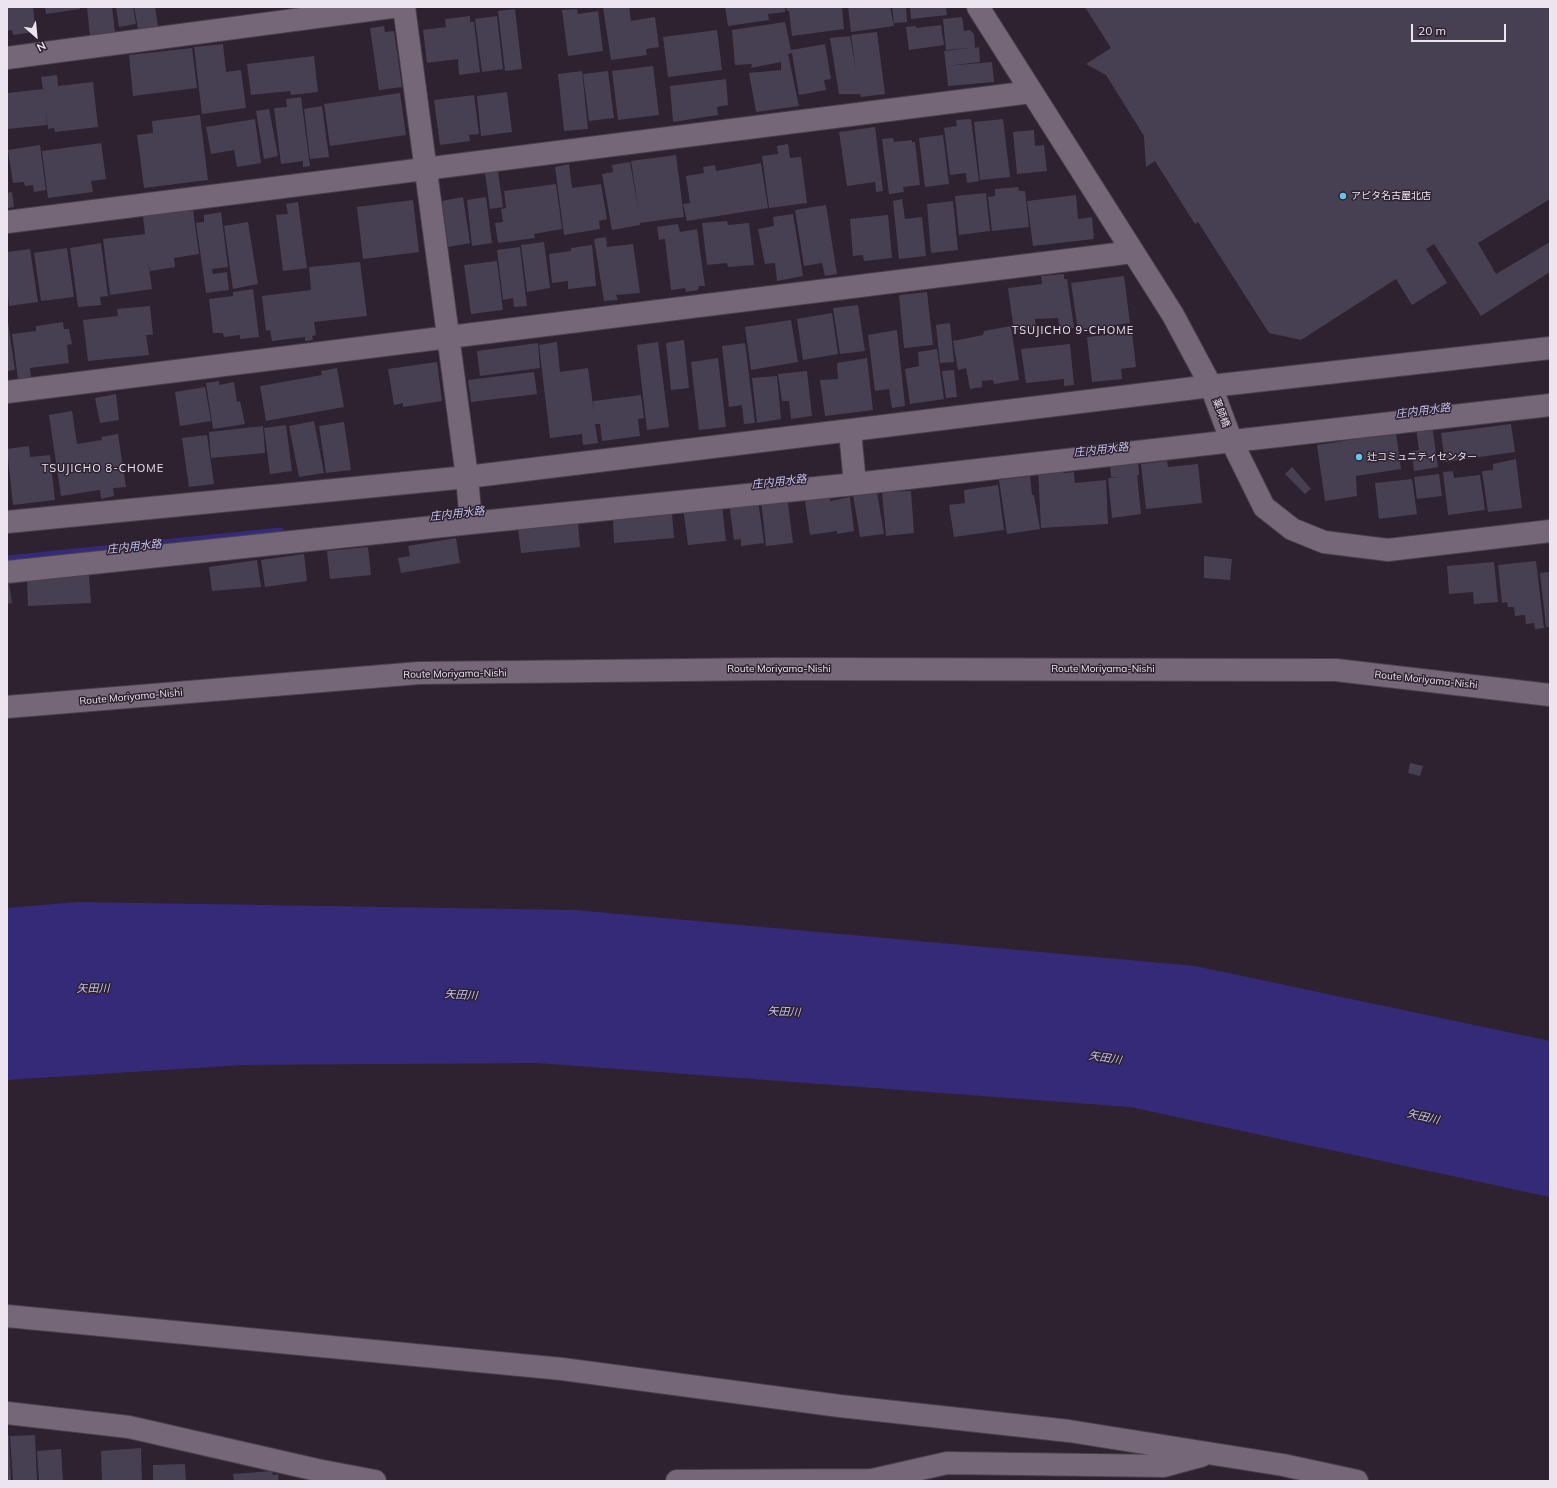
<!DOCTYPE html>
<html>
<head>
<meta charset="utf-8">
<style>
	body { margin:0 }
	#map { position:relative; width:1557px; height:1488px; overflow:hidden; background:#2e2130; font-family:Mulish,sans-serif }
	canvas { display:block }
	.frame { position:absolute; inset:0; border:8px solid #ece4ee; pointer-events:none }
	.north { position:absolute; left:16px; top:16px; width:40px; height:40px; -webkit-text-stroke:3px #2e2130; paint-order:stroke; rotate:153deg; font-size:11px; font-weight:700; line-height:16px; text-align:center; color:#ece4ee }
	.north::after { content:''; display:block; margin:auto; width:14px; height:18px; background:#ece4ee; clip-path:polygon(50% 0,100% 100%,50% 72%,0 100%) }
	.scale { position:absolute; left:1411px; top:24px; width:95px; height:18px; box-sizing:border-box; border:2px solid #ece4ee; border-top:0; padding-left:5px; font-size:12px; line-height:14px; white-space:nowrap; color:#ece4ee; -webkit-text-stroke:3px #2e2130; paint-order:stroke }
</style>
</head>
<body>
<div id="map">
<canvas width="1557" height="1488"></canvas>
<div class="frame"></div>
<div class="north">N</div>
<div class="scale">20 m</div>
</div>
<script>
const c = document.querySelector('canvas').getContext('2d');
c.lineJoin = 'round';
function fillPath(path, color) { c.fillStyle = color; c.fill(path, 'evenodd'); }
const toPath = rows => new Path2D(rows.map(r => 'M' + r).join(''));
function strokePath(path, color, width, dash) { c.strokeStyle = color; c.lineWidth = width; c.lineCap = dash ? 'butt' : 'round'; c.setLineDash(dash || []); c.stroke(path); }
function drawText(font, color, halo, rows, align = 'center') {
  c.font = font + ' Mulish,"Noto Sans JP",sans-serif'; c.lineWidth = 3; c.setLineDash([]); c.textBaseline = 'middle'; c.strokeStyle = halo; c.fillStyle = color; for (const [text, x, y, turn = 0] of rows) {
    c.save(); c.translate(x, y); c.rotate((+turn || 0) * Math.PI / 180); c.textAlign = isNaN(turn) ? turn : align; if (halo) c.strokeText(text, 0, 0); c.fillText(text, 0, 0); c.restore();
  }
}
fillPath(toPath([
	[78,902,575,910,1195,966,1550,1041,1550,1197,1130,1107,537,1063,242,1065,7,1080,7,908]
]), '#352a78');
strokePath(toPath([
	[7,560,280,532]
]), '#352a78', 9);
fillPath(toPath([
	[7,7,33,7,35,25,32,25,33,32,13,35,12,30,7,31],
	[45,7,80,7,80,9,46,14],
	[87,7,112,7,115,33,90,36],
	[116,7,133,7,136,24,119,27],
	[134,7,155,7,158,26,138,29],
	[603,7,629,7,631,21,655,17,659,47,646,49,647,55,611,60],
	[725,7,785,7,785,12,768,14,769,20,728,26],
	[786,7,842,7,844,29,792,36,789,11,787,11],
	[848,7,890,7,894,26,851,32],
	[892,7,906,7,907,22,894,23],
	[910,7,946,7,947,15,911,19],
	[1085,7,1550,7,1550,199,1478,243,1496,274,1550,242,1550,272,1481,316,1434,244,1426,249,1447,283,1412,305,1396,279,1301,340,1269,333,1198,222,1195,224,1155,161,1146,167,1144,136,1106,75,1086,64,1111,48],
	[515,9,522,69,505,71,498,11],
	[577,9,578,14,598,11,603,51,568,56,562,10],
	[470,16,470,22,474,22,480,72,459,75,458,59,427,63,423,30,446,27,445,19],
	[497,16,503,69,482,72,475,19],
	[962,17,964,31,970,30,974,34,975,48,979,47,980,62,946,66,944,51,969,48,946,50,943,19],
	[785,22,791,50,825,44,831,79,824,80,826,90,799,95,792,53,788,54,799,106,756,112,749,73,781,70,781,62,751,68,752,64,735,65,732,30],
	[941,25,944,45,909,50,906,27,916,26,916,28],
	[384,26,385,32,394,31,402,87,379,90,370,28],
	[717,30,722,70,668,77,663,37],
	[877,32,885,94,861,97,860,94,839,94,830,38,850,36,856,70,851,35],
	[223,44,226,72,241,70,246,108,202,114,194,47],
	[192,48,197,88,133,96,129,55],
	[314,56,318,92,291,95,290,91,251,95,247,64],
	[992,62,994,82,948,86,946,66],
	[653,66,659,115,618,120,612,71],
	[582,71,588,129,564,131,558,74],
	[608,71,614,118,589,121,583,74],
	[57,75,58,86,93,82,98,127,55,132,54,128,48,129,46,111,47,125,7,129,7,93,43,89,41,77],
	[726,79,728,105,717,107,718,115,673,122,670,86],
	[507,92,512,132,481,136,477,96],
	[400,93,406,135,330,146,324,104],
	[474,95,479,134,469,135,470,141,440,145,434,100],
	[301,97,310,166,303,167,303,161,281,164,274,108,287,107,286,99],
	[322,106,329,157,310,159,304,109],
	[269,109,278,156,264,159,256,111],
	[200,115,208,180,144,188,137,135,153,133,152,121],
	[255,119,261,163,237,167,234,150,211,154,206,127],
	[971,119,979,181,967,183,966,173,950,175,944,128,957,126,956,120],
	[1003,119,1010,177,980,180,974,122],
	[875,127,883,191,876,192,875,182,847,186,839,132],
	[1034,130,1035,146,1044,145,1047,171,1017,174,1013,132],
	[943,135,949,184,925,187,919,138],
	[893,138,894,142,912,140,912,142,915,142,920,185,903,187,904,192,889,194,882,139],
	[101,143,106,179,91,181,93,192,48,198,42,151],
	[788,144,790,158,801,157,807,203,769,208,762,156,778,154,777,146],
	[40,145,46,190,34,192,33,185,25,186,24,182,13,183,8,150],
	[676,155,684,217,640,223,640,225,612,230,602,174,613,172,612,165,630,162,639,213,631,161],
	[761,163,768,208,687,221,683,204,690,203,686,176,704,173,703,167,715,165,716,171],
	[569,164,572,188,601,184,607,219,599,221,600,229,564,235,555,167],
	[498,171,503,207,490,209,485,173],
	[556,184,562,229,534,234,535,238,498,243,495,223,503,222,501,209,506,208,504,191],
	[1018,187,1019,191,1025,191,1029,227,992,231,988,197,995,196,995,189],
	[12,192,14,207,7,208,7,193],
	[986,193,990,231,959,235,955,196],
	[1076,195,1078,219,1092,217,1094,239,1033,246,1027,201],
	[463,197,470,243,448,247,442,201],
	[486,197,492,243,472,246,467,200],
	[902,199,905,219,922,217,926,256,899,259,893,201],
	[413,200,419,252,363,259,357,207],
	[953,201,958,250,931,253,927,204],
	[298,202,307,268,283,271,276,215,288,214,286,204],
	[826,205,837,274,825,276,822,263,804,266,795,210],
	[193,210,199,254,174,258,175,267,150,271,148,260,152,289,110,295,103,239,145,234,143,216],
	[221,212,228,267,212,269,213,274,227,272,229,290,206,293,196,223,204,222,204,215],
	[793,214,803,276,777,281,775,263,765,264,758,229,774,226,773,217],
	[888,215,892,258,864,261,863,255,853,256,850,219],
	[727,221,728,225,749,223,754,265,728,267,727,263,707,265,702,223],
	[248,222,258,284,233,289,224,226],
	[678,224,680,232,697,229,705,286,699,286,698,290,686,292,685,288,671,290,665,239,659,240,657,227],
	[606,237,607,247,633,244,640,293,616,295,618,300,604,301,594,239],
	[544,242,550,288,527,292,521,245],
	[101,243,108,296,100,297,101,305,78,307,70,248],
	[592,245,596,286,568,289,568,281,552,283,549,254,571,251,571,248],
	[520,247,527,306,514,307,513,298,503,300,497,250],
	[67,248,74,297,41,301,34,253],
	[30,249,38,302,9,306,7,288,7,252],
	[497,261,503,310,471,314,464,265],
	[360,262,367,316,314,322,316,335,312,336,313,340,305,341,305,337,272,341,270,330,266,331,262,296,311,290,309,267],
	[1064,274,1064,279,1067,279,1074,328,1060,329,1058,318,1035,319,1036,328,1014,330,1008,288,1042,284,1041,276],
	[1124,276,1130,323,1078,330,1071,283],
	[253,289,259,337,240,339,240,335,224,337,223,333,213,333,209,299,233,296,233,292],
	[927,292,933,345,904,348,899,295],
	[858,305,865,351,840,354,833,308],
	[150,306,153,335,146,335,149,355,88,361,83,320,118,316,117,309],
	[832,313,838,354,803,360,797,319],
	[7,315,15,370,7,371],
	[791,320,798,362,751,370,745,327],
	[63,322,64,329,69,329,72,344,67,345,69,363,30,368,31,377,18,379,12,334,36,331,36,326],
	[950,323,954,362,940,363,936,325],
	[1011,326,1019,380,994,384,993,380,982,381,982,387,970,389,966,368,958,370,953,341,983,335,984,331],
	[897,330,905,406,892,408,889,389,875,391,868,335],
	[1132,332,1136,367,1121,369,1122,379,1092,382,1087,337],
	[684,340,689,388,671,390,666,343],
	[557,342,560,372,588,368,594,413,593,401,641,395,644,418,638,419,640,436,602,441,600,424,595,424,598,443,583,445,582,434,550,438,539,345],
	[658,342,669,427,647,430,637,345],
	[538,343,540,368,480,376,477,351],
	[745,343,755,423,744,424,742,405,729,407,722,346],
	[1070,344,1074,385,1064,386,1064,379,1026,383,1021,349],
	[937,349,944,399,910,404,905,369,919,366,918,352],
	[718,358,726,427,699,430,691,362],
	[867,358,873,410,825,416,820,380,838,379,837,363],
	[437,362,442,401,403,407,403,403,394,405,388,369],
	[337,368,344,407,266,421,260,386,322,375,321,371],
	[954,370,957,397,946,398,942,371],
	[807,371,812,416,791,419,789,401,782,401,778,374],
	[534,372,537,394,471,402,468,380],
	[777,376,781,419,757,423,752,378],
	[219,381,219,385,234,382,237,402,240,401,245,424,213,429,206,383],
	[205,387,211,421,180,426,175,392],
	[116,394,119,420,100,423,95,398],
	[72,411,77,444,102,440,101,437,118,434,126,487,113,488,114,496,101,499,100,490,61,496,49,415],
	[314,421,324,473,299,477,289,426],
	[344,422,351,470,326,473,319,426],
	[1511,424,1515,452,1445,462,1441,433],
	[286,425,292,471,270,474,264,428],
	[1432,425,1438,467,1414,471,1412,451,1419,450,1416,427],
	[263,426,265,453,211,458,209,432],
	[1396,433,1401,469,1356,476,1357,496,1325,501,1317,445],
	[207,435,214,484,189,487,182,438],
	[29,446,30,457,50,455,55,500,13,505,7,449],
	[1516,459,1522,508,1488,512,1482,471,1493,470,1493,464],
	[1138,460,1139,475,1137,475,1141,514,1112,518,1108,478,1121,477,1111,477,1110,463],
	[1167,461,1168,467,1198,464,1202,503,1146,509,1141,464],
	[1063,467,1064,473,1074,472,1075,483,1106,480,1108,524,1041,528,1038,469],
	[1292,467,1311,489,1305,494,1285,474],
	[1453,471,1454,478,1480,475,1485,510,1448,515,1443,472],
	[1439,474,1442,496,1417,499,1414,477],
	[1030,476,1032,495,1034,495,1040,529,1007,534,999,480],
	[1412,479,1417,514,1379,519,1375,483],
	[998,485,1004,530,954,537,949,505,965,503,964,490],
	[876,486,884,534,860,537,852,489],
	[911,491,914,533,886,536,882,492],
	[787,496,793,543,766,546,761,499],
	[830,496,830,501,850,497,854,531,837,534,837,531,810,535,805,501],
	[758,500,764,543,741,546,741,539,734,540,729,503],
	[722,504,726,541,688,545,683,508],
	[672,513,674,538,614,543,613,519],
	[578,523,580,547,521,553,518,528],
	[456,538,460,563,401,573,398,558,410,556,408,546],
	[368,547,371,575,330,579,327,551],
	[304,554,307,581,265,587,261,560],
	[1204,556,1232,559,1230,580,1204,578],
	[257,560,261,587,212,591,209,567],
	[1536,561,1544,628,1535,629,1534,623,1526,624,1525,615,1515,616,1514,607,1508,607,1507,602,1502,603,1498,565],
	[1494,562,1498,602,1474,604,1473,592,1449,594,1447,566],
	[1550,572,1550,627,1546,627,1540,573],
	[89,575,91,603,28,606,27,578],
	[7,583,9,583,12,603,7,604],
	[1410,763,1423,766,1420,776,1408,773],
	[7,1435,9,1435,11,1481,7,1481],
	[35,1435,37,1481,13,1481,10,1436],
	[141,1448,142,1481,102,1481,101,1451],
	[61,1449,63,1481,39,1481,37,1451],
	[185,1464,186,1481,153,1481,153,1465],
	[272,1471,273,1475,278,1474,279,1481,234,1481,233,1474]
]), '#474053');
const minor = toPath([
	[404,7,467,477,471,523],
	[7,58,392,7],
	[7,222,1031,92],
	[7,392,1133,252],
	[850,431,855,484],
	[7,522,467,477,1211,386,1550,348],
	[7,572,471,523,855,484,1550,405],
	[7,1316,562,1369,840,1406,1069,1431,1283,1465,1357,1481],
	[7,1413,129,1427,317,1470,375,1481],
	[677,1481,872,1480,947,1463,1164,1466,1201,1456]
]);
const tertiary = toPath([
	[978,7,1173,315,1211,386,1231,440,1264,507,1292,529,1324,542,1388,550,1550,531]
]);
const secondary = toPath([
	[7,707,419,673,773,669,1336,670,1550,695]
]);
strokePath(minor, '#493f4b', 24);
strokePath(tertiary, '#493f4b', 24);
strokePath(secondary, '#493f4b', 24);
strokePath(minor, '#756678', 22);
strokePath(tertiary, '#756678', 22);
strokePath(secondary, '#756678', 22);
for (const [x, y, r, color] of [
	[1343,196,4,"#67c4ef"],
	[1359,457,4,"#67c4ef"]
]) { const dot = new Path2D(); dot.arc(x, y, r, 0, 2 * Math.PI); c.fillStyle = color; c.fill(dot); strokePath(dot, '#2e2130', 1.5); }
drawText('10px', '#ece4ee', '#2e2130', [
	["アピタ名古屋北店",1351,196],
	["辻コミュニティセンター",1367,457]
], 'left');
drawText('10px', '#ece4ee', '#2e2130', [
	["薬師橋",1221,413,69],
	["Route Moriyama-Nishi",779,669],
	["Route Moriyama-Nishi",1103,669],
	["Route Moriyama-Nishi",455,674,-1],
	["Route Moriyama-Nishi",1426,680,6],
	["Route Moriyama-Nishi",131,697,-5]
]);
c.letterSpacing = '1px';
drawText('11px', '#ece4ee', '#2e2130', [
	["TSUJICHO 9-CHOME",1073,331],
	["TSUJICHO 8-CHOME",103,469]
]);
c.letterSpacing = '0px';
drawText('italic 11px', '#c1c2ef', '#2e2130', [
	["庄内用水路",1423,411,-7],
	["庄内用水路",1101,450,-6],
	["庄内用水路",779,482,-6],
	["庄内用水路",457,514,-6],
	["庄内用水路",134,547,-6],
	["矢田川",93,989],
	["矢田川",461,995,4],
	["矢田川",784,1012,3],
	["矢田川",1105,1058,9],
	["矢田川",1423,1117,13]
]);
</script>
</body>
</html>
